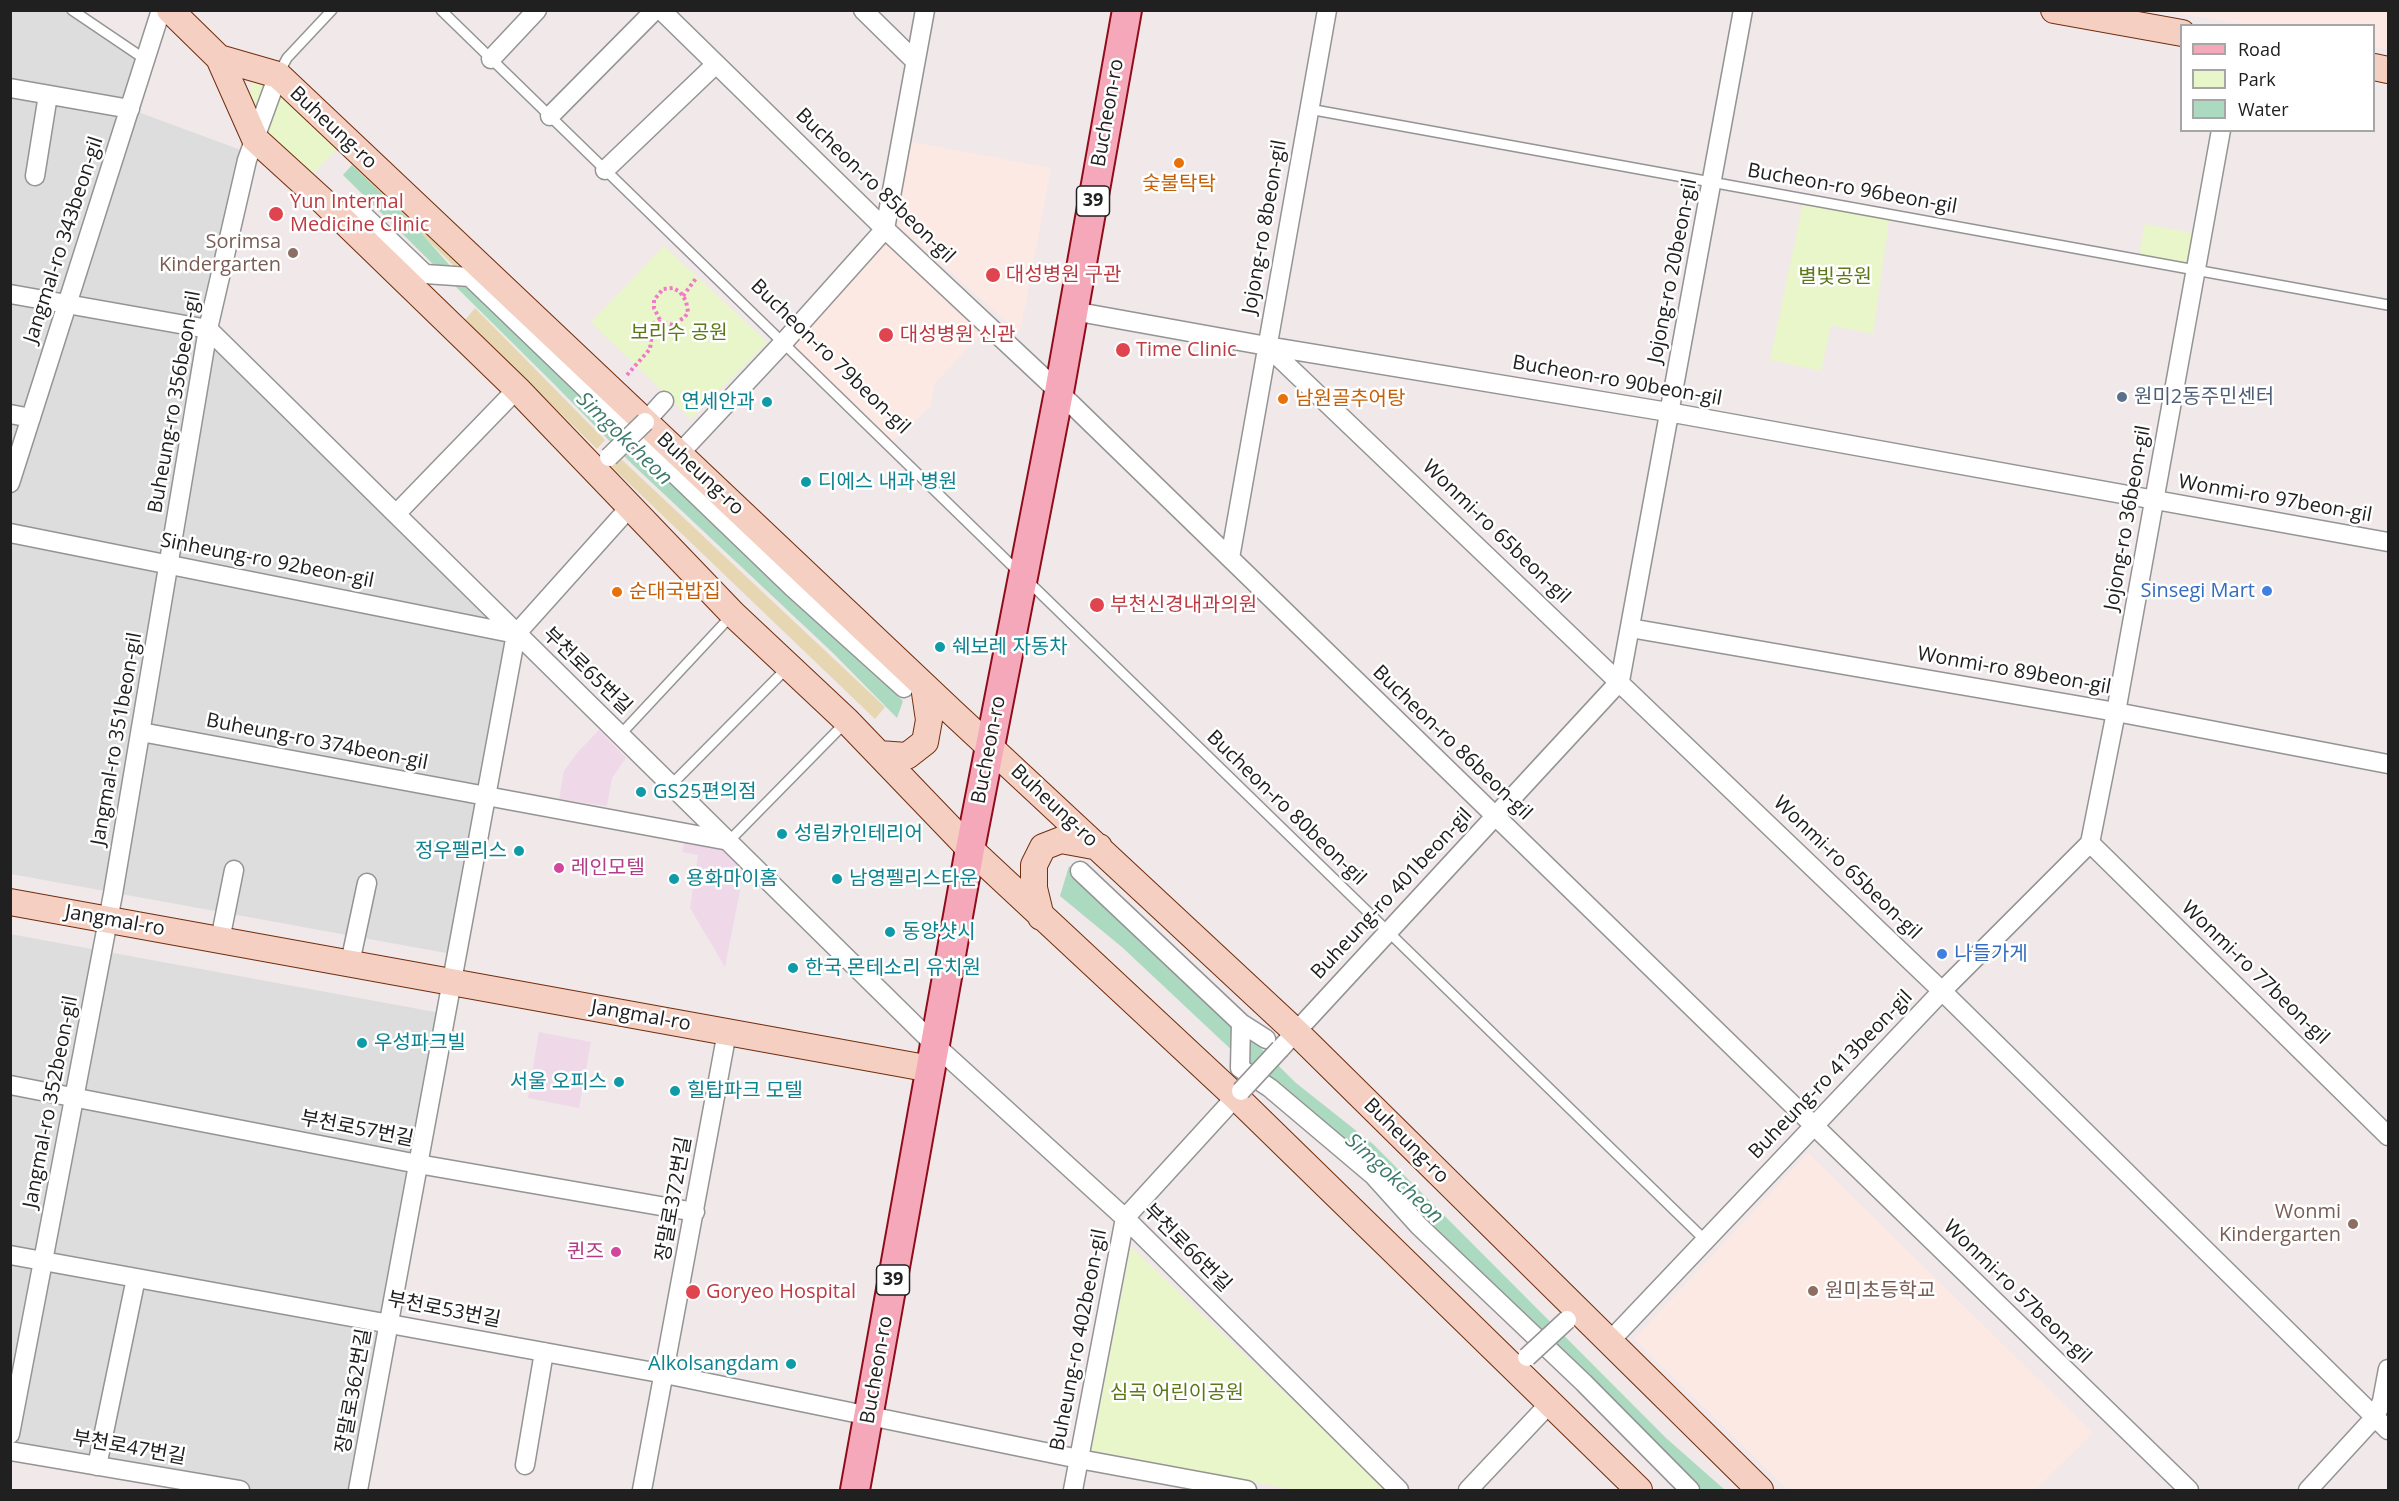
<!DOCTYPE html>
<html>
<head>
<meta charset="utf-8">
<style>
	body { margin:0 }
	#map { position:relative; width:2399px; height:1501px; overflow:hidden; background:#f0e8e9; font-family:"Open Sans",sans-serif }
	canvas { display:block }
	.frame { position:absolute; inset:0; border:12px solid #202020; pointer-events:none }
	.legend { position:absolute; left:2180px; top:24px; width:195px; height:108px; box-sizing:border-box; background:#fff; border:2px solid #a6a6a6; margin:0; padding:8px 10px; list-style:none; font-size:18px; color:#202020 }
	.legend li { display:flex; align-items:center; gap:12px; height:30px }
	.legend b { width:30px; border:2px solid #a6a6a6 }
</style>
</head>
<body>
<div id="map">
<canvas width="2399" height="1501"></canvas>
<div class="frame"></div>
<ul class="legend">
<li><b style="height:8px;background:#f5a8b9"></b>Road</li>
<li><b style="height:16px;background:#e9f6c9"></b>Park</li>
<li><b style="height:16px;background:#acdac0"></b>Water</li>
</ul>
</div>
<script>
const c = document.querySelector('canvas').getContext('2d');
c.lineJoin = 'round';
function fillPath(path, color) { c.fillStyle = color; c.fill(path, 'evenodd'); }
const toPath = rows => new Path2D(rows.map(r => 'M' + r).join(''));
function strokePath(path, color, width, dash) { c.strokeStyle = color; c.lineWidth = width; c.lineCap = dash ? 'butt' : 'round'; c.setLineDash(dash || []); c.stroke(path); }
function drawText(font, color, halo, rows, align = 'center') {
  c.font = font + ' "Open Sans","Noto Sans KR",sans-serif'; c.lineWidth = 5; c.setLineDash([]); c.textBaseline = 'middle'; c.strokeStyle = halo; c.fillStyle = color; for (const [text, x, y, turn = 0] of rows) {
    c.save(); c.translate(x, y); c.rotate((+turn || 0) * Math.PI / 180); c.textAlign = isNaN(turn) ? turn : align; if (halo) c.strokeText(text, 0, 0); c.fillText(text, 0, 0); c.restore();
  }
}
fillPath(toPath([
	[11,11,72,11,146,60,130,109,249,153,208,329,516,634,457,955,11,874,11,533,170,565,208,329,71,310,203,335,165,557,11,527,11,498,27,434,11,483],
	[10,934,446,1014,358,1490,240,1490,11,1451]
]), '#deddde');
fillPath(toPath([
	[599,730,626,758,612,778,607,806,559,799,564,771,577,753],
	[685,841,721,847,744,870,725,967,690,908,698,855,682,852],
	[539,1032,591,1042,579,1108,528,1098]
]), '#efd9e9');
fillPath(toPath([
	[2162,11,2388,11,2388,50,2374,47,2374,26,2249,25],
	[901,140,1051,168,1020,333,887,216],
	[885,229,989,326,935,383,930,407,888,445,783,343],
	[1808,1153,2093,1433,2035,1490,1788,1490,1634,1339]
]), '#fde9e4');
fillPath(toPath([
	[361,156,461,260,455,267,355,168],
	[475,308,605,440,597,449,465,320],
	[620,458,885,707,875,719,611,466]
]), '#e6d7b2');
fillPath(toPath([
	[254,74,346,140,304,183,245,118],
	[1804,198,1890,214,1873,334,1831,325,1821,371,1770,360],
	[2145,224,2203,235,2197,270,2138,259],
	[664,246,767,342,691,419,591,322],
	[1131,1247,1387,1490,1294,1490,1091,1450]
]), '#e9f6c9');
fillPath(toPath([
	[352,165,415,226,453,269,903,701,897,718,833,653,632,464,554,384,343,175],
	[1069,866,1125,914,1296,1083,1373,1144,1666,1438,1725,1490,1700,1490,1123,948,1060,896]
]), '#acdac0');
const lane = toPath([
	[72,10,146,60],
	[441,10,1705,1240],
	[279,73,287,58,332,10],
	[1309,109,2388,305],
	[620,735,731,616],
	[671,785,788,667],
	[729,841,845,723]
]);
const street = toPath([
	[661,10,885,229,1059,392,2189,1490],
	[863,10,915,61],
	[491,59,537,10],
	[10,88,130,109],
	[550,116,655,10],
	[605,170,716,64],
	[35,176,48,95],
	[356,208,425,274,470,277,792,587,904,688],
	[10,294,208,329],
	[1073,311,1267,346,1668,412,2388,542],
	[208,329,935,1045,1125,1218,1399,1490],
	[1267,346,1942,991,2388,1430],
	[10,414,31,418],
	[645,422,664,401],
	[679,454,783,343,885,229,925,10],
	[10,483,161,10],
	[396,514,517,389],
	[10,533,516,634],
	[1230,558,1327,10],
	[1630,628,2116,712,2388,764],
	[141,732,729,841],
	[2090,843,2116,712,2221,130],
	[2090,843,2388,1136],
	[1080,871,1241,1023,1266,1039],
	[220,940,234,870],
	[350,963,367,883],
	[1241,1023,1240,1068,1270,1088,1373,1175,1419,1226,1584,1383,1690,1490],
	[1280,1049,1620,681,1743,10],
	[10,1085,418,1164,695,1212],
	[10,1255,665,1374,1079,1459,1247,1490],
	[1609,1342,1942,991,2090,843],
	[10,1434,113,894,208,329,247,160,278,75],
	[10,1451,240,1490],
	[525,1465,544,1352],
	[97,1466,136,1278],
	[358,1490,516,634,629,508],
	[642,1490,727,1032],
	[1073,1490,1125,1218,1241,1091],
	[1468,1490,1550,1403],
	[2308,1490,2375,1417,2382,1401,2388,1369]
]);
const secondary = toPath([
	[170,10,219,58,255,139,323,201,517,389,733,614,847,721,970,849,1236,1097,1639,1490],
	[2054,10,2182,33],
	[219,58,278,75,951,711,1296,1032,1760,1490],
	[2374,67,2388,70],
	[879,754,907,756,925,742,929,720,924,686],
	[10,902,931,1069],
	[1041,917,1034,888,1034,865,1043,847,1061,840,1099,847]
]);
const primary = toPath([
	[855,1490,970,849,1059,392,1127,10]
]);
strokePath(lane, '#949494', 12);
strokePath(street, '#949494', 21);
strokePath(secondary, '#712e0e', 28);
strokePath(primary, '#910c1b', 32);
strokePath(toPath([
	[683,296,697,277],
	[627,375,650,349,653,323,661,322,673,325,685,317,688,312,686,301,680,292,673,288,663,289,654,300,654,308,661,322]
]), '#ef7aca', 4, [3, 3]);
strokePath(lane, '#fff', 9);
strokePath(street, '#fff', 18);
strokePath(secondary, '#f5cfc1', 26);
strokePath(primary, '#f5a8b9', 28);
const streetBridge = toPath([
	[609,457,645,422],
	[1241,1091,1280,1049],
	[1527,1357,1567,1320]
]);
strokePath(streetBridge, '#949494', 21, []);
strokePath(streetBridge, '#fff', 18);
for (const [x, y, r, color] of [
	[1179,163,6,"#e8710a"],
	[276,214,8,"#e0444e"],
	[293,253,6,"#8d6e63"],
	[993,275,8,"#e0444e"],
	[886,335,8,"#e0444e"],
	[1123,350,8,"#e0444e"],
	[2122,397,6,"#5c6f8a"],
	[1283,399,6,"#e8710a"],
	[767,402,6,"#0f9aa8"],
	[806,482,6,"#0f9aa8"],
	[2267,591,6,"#3f7fe0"],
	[617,592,6,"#e8710a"],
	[1097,605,8,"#e0444e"],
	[940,647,6,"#0f9aa8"],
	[641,792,6,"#0f9aa8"],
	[782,834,6,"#0f9aa8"],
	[519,851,6,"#0f9aa8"],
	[559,868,6,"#d1479c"],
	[674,879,6,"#0f9aa8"],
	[837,879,6,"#0f9aa8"],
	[890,932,6,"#0f9aa8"],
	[1942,954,6,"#3f7fe0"],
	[793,968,6,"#0f9aa8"],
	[362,1043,6,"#0f9aa8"],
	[619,1082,6,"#0f9aa8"],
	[675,1091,6,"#0f9aa8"],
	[2353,1224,6,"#8d6e63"],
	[616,1252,6,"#d1479c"],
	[1813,1291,6,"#8d6e63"],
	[693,1292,8,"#e0444e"],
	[791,1364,6,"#0f9aa8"]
]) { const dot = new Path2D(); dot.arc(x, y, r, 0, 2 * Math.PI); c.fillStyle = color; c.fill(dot); strokePath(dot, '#fff', 2); }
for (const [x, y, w] of [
	[1093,201,33],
	[893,1280,33]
]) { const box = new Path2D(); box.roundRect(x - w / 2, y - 15, w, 30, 4.5); c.fillStyle = '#fff'; c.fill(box); strokePath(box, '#202020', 1.5); }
drawText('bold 18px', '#202020', null, [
	["39",1093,201],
	["39",893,1280]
]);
drawText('20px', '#202020', '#fff', [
	["Bucheon-ro",1108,113,-80],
	["Buheung-ro",333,128,43],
	["Bucheon-ro 85beon-gil",875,186,44],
	["Bucheon-ro 96beon-gil",1852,189,10],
	["Jojong-ro 8beon-gil",1265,227,-80],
	["Jangmal-ro 343beon-gil",64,240,-72],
	["Jojong-ro 20beon-gil",1673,271,-79],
	["Bucheon-ro 79beon-gil",830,357,44],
	["Bucheon-ro 90beon-gil",1617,381,10],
	["Buheung-ro 356beon-gil",175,402,-80],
	["Buheung-ro",700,474,43],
	["Wonmi-ro 97beon-gil",2275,499,10],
	["Jojong-ro 36beon-gil",2128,518,-80],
	["Wonmi-ro 65beon-gil",1496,532,44],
	["Sinheung-ro 92beon-gil",267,561,11],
	["부천로65번길",587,671,44],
	["Wonmi-ro 89beon-gil",2014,671,10],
	["Jangmal-ro 351beon-gil",117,739,-80],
	["Buheung-ro 374beon-gil",317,742,11],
	["Bucheon-ro 86beon-gil",1452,743,44],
	["Bucheon-ro",989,750,-79],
	["Buheung-ro",1054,806,43],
	["Bucheon-ro 80beon-gil",1286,808,44],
	["Wonmi-ro 65beon-gil",1847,868,44],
	["Buheung-ro 401beon-gil",1392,894,-47],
	["Jangmal-ro",115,921,10],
	["Wonmi-ro 77beon-gil",2255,973,44],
	["Jangmal-ro",641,1016,10],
	["Buheung-ro 413beon-gil",1831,1075,-46],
	["Jangmal-ro 352beon-gil",51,1102,-79],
	["부천로57번길",357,1129,11],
	["Buheung-ro",1406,1141,45],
	["장말로372번길",674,1199,-80],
	["부천로66번길",1187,1248,45],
	["Wonmi-ro 57beon-gil",2017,1292,44],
	["부천로53번길",444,1310,11],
	["Buheung-ro 402beon-gil",1079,1340,-79],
	["Bucheon-ro",877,1370,-80],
	["장말로362번길",354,1391,-80],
	["부천로47번길",129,1448,10]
]);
drawText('20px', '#c56008', '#fff', [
	["숯불탁탁",1179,184,"center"],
	["남원골추어탕",1295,399],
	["순대국밥집",629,592]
], 'left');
drawText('20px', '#be3a42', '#fff', [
	["Yun Internal",290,202],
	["Medicine Clinic",290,225],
	["대성병원 구관",1006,275],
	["대성병원 신관",900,335],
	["Time Clinic",1136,350],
	["부천신경내과의원",1110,605],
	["Goryeo Hospital",706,1292]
], 'left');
drawText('20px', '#785e54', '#fff', [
	["Sorimsa",281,242],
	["Kindergarten",281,265],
	["Wonmi",2341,1212],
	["Kindergarten",2341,1235],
	["원미초등학교",1825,1291,"left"]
], 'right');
drawText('20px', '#5a7815', '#fff', [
	["별빛공원",1835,277],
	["보리수 공원",679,333],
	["심곡 어린이공원",1177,1393]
]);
drawText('20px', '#4e5e75', '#fff', [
	["원미2동주민센터",2134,397]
], 'left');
drawText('20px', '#0d838f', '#fff', [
	["연세안과",755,402,"right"],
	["디에스 내과 병원",818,482],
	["쉐보레 자동차",952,647],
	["GS25편의점",653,792],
	["성림카인테리어",794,834],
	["정우펠리스",507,851,"right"],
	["용화마이홈",686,879],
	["남영펠리스타운",849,879],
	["동양샷시",902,932],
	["한국 몬테소리 유치원",805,968],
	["우성파크빌",374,1043],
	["서울 오피스",607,1082,"right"],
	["힐탑파크 모텔",687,1091],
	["Alkolsangdam",779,1364,"right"]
], 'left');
drawText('20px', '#366cbe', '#fff', [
	["Sinsegi Mart",2255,591],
	["나들가게",1954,954,"left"]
], 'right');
drawText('20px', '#b23c85', '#fff', [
	["레인모텔",571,868],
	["퀸즈",604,1252,"right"]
], 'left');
drawText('italic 21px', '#3f7b6b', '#fff', [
	["Simgokcheon",624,439,44],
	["Simgokcheon",1394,1179,42]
]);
</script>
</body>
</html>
